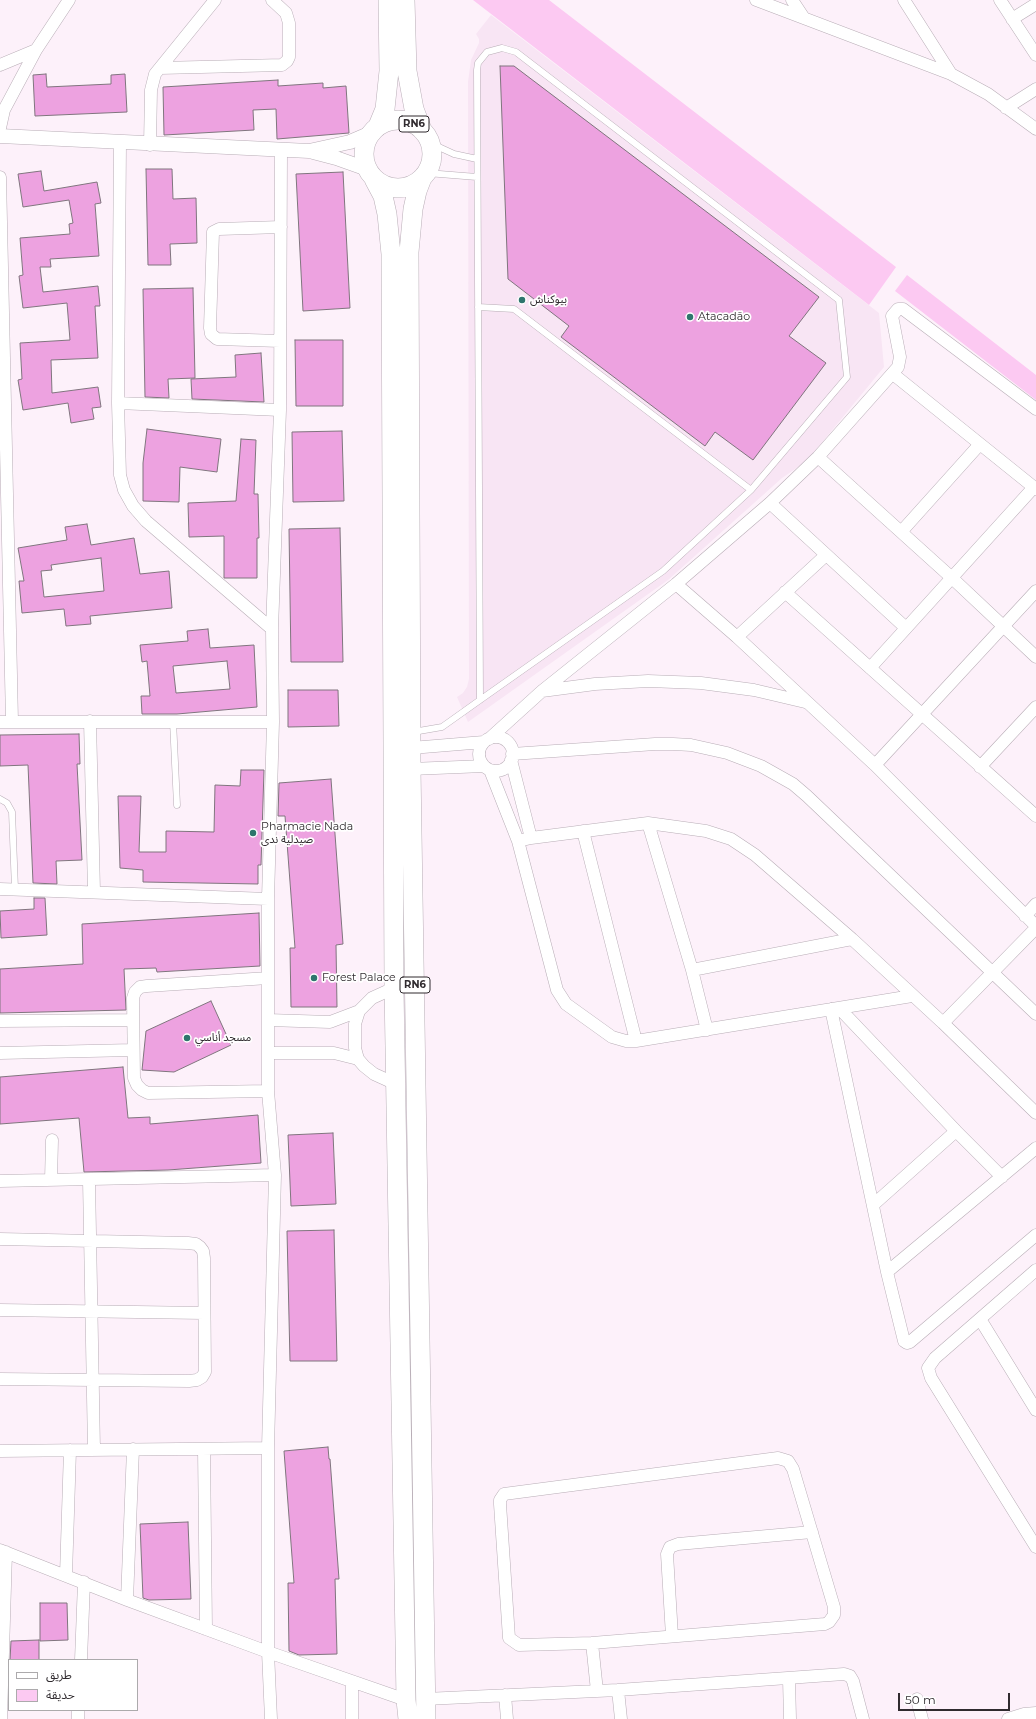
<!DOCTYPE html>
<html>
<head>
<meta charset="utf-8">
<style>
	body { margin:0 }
	#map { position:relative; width:1036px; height:1719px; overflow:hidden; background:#fdf1fa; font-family:Montserrat,"Noto Sans Arabic",sans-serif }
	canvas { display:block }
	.legend { position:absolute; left:8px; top:1659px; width:130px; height:52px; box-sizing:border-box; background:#fff; border:1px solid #acaaac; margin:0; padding:5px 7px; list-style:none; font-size:12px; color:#302b2f }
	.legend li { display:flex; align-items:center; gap:8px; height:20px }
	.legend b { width:20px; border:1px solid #acaaac }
	.scale { position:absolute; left:898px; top:1693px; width:112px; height:18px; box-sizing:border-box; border:2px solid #302b2f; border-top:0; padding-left:5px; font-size:12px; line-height:14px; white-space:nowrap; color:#302b2f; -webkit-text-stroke:3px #fff; paint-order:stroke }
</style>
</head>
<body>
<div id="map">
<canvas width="1036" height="1719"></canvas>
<ul class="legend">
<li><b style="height:5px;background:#fff"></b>طريق</li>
<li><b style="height:11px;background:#fcc9f2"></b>حديقة</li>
</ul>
<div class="scale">50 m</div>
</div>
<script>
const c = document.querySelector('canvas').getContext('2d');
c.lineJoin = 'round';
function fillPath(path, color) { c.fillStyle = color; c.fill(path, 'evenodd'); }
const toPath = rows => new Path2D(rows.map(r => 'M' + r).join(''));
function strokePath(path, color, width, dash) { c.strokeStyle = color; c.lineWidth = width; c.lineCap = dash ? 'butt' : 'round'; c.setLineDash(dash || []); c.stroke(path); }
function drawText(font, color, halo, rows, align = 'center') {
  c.font = font + ' Montserrat,"Noto Sans Arabic",sans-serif'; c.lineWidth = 3.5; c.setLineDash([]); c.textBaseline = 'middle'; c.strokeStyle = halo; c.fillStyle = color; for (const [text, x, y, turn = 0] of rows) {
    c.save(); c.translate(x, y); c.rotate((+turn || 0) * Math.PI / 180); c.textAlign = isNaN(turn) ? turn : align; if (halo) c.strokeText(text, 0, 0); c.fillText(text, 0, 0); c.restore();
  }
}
fillPath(toPath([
	[491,15,879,313,884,367,815,451,801,465,782,478,668,580,468,722,457,697,463,693,467,687,469,679,468,82,471,60,479,43,479,39,476,34]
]), '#f8e5f4');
fillPath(toPath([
	[473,0,549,0,896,267,869,305],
	[907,275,1036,375,1036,400,895,291]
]), '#fcc9f2');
const building = toPath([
	[500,66,514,66,819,297,789,336,826,363,753,460,715,432,705,446,561,337,569,326,508,279,500,66],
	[46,74,47,87,111,84,111,75,125,74,127,112,35,116,33,75,46,74],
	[278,80,278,86,323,83,323,88,346,86,349,133,277,139,276,109,253,110,254,130,164,135,163,87,278,80],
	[146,169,172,169,173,199,196,198,197,243,170,244,171,265,148,265,146,169],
	[41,171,44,191,97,182,101,203,95,204,99,256,50,259,51,267,40,267,43,292,98,286,100,306,95,306,98,358,51,360,52,393,98,387,101,407,92,408,94,419,71,423,68,403,23,410,18,380,22,379,20,343,70,340,67,303,23,308,19,276,23,275,20,238,70,234,69,224,73,223,69,200,23,207,18,174,41,171],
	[343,172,350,308,303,311,296,174,343,172],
	[193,288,195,378,168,379,169,398,145,397,143,289,193,288],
	[295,340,343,340,343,406,296,406,295,340],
	[261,353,264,402,192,399,191,379,236,377,235,355,261,353],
	[147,429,221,439,217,472,180,467,179,502,143,501,143,463,147,429],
	[342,431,344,501,293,502,292,432,342,431],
	[241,439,256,440,254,494,258,494,259,538,257,538,257,578,224,578,224,536,189,537,188,503,236,501,241,439],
	[87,524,91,545,134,538,140,574,169,571,172,608,90,616,91,624,66,626,64,609,22,613,19,581,24,581,18,548,67,540,65,527,87,524],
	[101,558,104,591,44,597,41,571,52,570,51,565,101,558],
	[340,528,343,662,291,662,289,529,340,528],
	[208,629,210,648,254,645,257,707,177,714,142,714,141,696,150,696,147,661,142,662,140,645,188,641,187,631,208,629],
	[227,661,230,689,176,693,173,666,227,661],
	[288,690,338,690,339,726,288,727,288,690],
	[79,734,80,764,77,764,82,860,56,861,57,884,33,883,28,765,0,766,0,735,79,734],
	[241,770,264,770,261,865,258,865,258,884,143,882,143,870,120,868,118,796,141,796,139,852,166,852,166,831,214,832,215,785,240,786,241,770],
	[331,779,343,944,336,945,337,1007,291,1007,290,948,295,948,285,816,278,816,279,783,331,779],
	[34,898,45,898,47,935,1,938,0,911,34,909,34,898],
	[259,913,260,966,157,972,156,968,124,969,126,1010,0,1013,0,969,83,964,82,924,259,913],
	[211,1001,231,1045,174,1072,142,1070,146,1031,211,1001],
	[123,1067,128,1118,150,1117,150,1124,258,1115,261,1163,168,1170,84,1172,79,1118,0,1124,0,1077,123,1067],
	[333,1133,336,1204,291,1206,288,1135,333,1133],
	[334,1230,337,1361,290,1361,287,1231,334,1230],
	[328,1447,329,1459,330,1459,339,1579,335,1579,337,1654,299,1655,289,1651,288,1583,294,1583,284,1451,328,1447],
	[188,1522,191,1599,149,1600,143,1598,140,1524,188,1522],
	[40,1603,67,1603,68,1640,40,1641,40,1603],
	[39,1640,39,1660,10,1660,11,1641,39,1640]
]);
fillPath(building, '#eda2e0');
strokePath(building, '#80757e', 1);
const service = toPath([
	[430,143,454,154,477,159],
	[427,173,477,177],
	[478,307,514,309,751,490],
	[173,721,177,805],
	[413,732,442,727,480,700,663,571,751,490,847,377,839,300,516,52,502,48,487,52,478,63,477,70,480,700],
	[0,799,7,803,12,812,15,889]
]);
const minor = toPath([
	[756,0,951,74,988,94,1036,129],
	[792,0,804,18],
	[904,0,951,74],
	[1000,0,1036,55],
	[1012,19,1036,4],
	[0,65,36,50],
	[160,68,282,65,287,61,289,57,289,23,286,13,272,0],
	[1006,108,1036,89],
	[0,128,4,110,36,50,69,0],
	[120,143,118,403,120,475,124,490,133,506,146,521,272,629],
	[150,145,151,90,155,74,215,0],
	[0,177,12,721],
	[280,341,217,339,211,334,210,328,213,232,219,229,281,227],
	[893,374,1036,489],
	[118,403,280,410],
	[818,457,952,578,1036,657],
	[770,503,906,628],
	[901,532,980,444],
	[676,584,737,637,875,765,1036,926],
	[785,592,1036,816],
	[737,637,826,555],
	[870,668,1034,487],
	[542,691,595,684,648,681,701,683,754,690,805,702],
	[90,721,94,892],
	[0,722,273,722],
	'479 754a17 17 0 1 1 34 0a17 17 0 1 1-34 0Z',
	[489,739,542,691,676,584,770,503,818,457,898,367,900,357,892,316,898,309,903,309,1036,409],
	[411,748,484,742],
	[512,754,655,744,673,744,691,745,727,753,761,766,793,784,807,796,1036,1014],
	[511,760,531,838],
	[875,765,1036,591],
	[980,767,1036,707],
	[411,769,484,766],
	[490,770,518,841,557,990,566,1004,612,1037,626,1041,636,1041,912,996],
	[648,823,692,970,707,1030],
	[583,831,636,1041],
	[518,841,531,838,648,823,706,831,731,839,755,855,852,939,943,1023,1036,1113],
	[0,889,268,899],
	[1025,916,1036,904],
	[692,970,852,939],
	[394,988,372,998,359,1011,355,1024,355,1048,358,1059,364,1066,374,1074,396,1084],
	[839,1008,956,1131,1002,1177],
	[831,1009,887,1272,904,1341,907,1343,910,1342,1036,1235],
	[268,1020,330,1022,359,1011],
	[0,1021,133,1020],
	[943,1023,1036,928],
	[0,1053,133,1050],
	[268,1053,334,1053,358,1059],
	[268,1091,148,1093,142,1090,137,1085,134,1078,133,998,135,992,140,987,147,986,268,978],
	[51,1180,52,1140],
	[89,1180,94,1450],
	[0,1181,275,1175],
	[873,1205,956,1131],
	[0,1239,188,1243,196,1244,200,1247,203,1251,204,1258,205,1372,202,1377,197,1380,189,1381,0,1379],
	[1036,1270,935,1358,928,1368,931,1378,1036,1547],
	[887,1272,1036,1148],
	[0,1310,204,1313],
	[980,1319,1036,1410],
	[204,1449,206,1629],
	[0,1451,268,1448],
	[778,1458,788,1461,793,1469,834,1607,834,1615,829,1622,825,1624,592,1643,519,1645,509,1638,500,1504,500,1500,504,1494,778,1458],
	[0,1550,127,1600,268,1652,406,1700],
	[66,1575,70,1450],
	[127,1600,133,1449],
	[672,1636,667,1554,670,1547,678,1544,812,1532],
	[592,1643,597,1691],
	[81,1660,84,1582],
	[789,1679,790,1719],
	[352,1682,352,1719],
	[618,1690,621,1719],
	[505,1695,507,1719],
	[425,1699,618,1690,844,1674,850,1676,853,1681,863,1719],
	[917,1699,922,1719],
	[1,1719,6,1552],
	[78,1719,78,1710],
	[271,1719,268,1652,268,1448,275,1175,268,1091,268,899,273,722,272,629,280,410,281,151],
	[1008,1719,1024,1714,1036,1713]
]);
const tertiary = toPath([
	[0,136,309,151,350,142,371,133],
	[313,152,336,158,367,169]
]);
const trunk = toPath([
	[405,0,407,71,414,109,422,130],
	'364 154a34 34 0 1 1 68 0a34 34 0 1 1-68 0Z',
	[378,126,385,109,389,71,388,0],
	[422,178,417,191,413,209,409,252,411,769,426,1719],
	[374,179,383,196,387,214,391,254,394,988,406,1700,408,1719]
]);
strokePath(service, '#b8adb6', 7);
strokePath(minor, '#b8adb6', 13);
strokePath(tertiary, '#b8adb6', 15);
strokePath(trunk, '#b8adb6', 20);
strokePath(service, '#fff', 6);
strokePath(minor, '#fff', 12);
strokePath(tertiary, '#fff', 14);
strokePath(trunk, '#fff', 19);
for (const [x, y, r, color] of [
	[522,300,4,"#2d756d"],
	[690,317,4,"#2d756d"],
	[253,833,4,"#2d756d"],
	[314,978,4,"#2d756d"],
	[187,1038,4,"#2d756d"]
]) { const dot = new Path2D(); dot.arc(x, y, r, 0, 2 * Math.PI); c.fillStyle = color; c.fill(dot); strokePath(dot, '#fff', 1.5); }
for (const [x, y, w] of [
	[414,124,30],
	[415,985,30]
]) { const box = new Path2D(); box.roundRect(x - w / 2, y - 8, w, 16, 3); c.fillStyle = '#fff'; c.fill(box); strokePath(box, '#302b2f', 1); }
drawText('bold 10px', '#302b2f', null, [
	["RN6",414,124],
	["RN6",415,985]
]);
drawText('11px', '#302b2f', '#fff', [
	["بيوكناش",530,300],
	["Atacadão",698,317],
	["Pharmacie Nada",261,827],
	["صيدلية ندى",261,840],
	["Forest Palace",322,978],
	["مسجد أناسي",195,1038]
], 'left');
</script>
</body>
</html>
